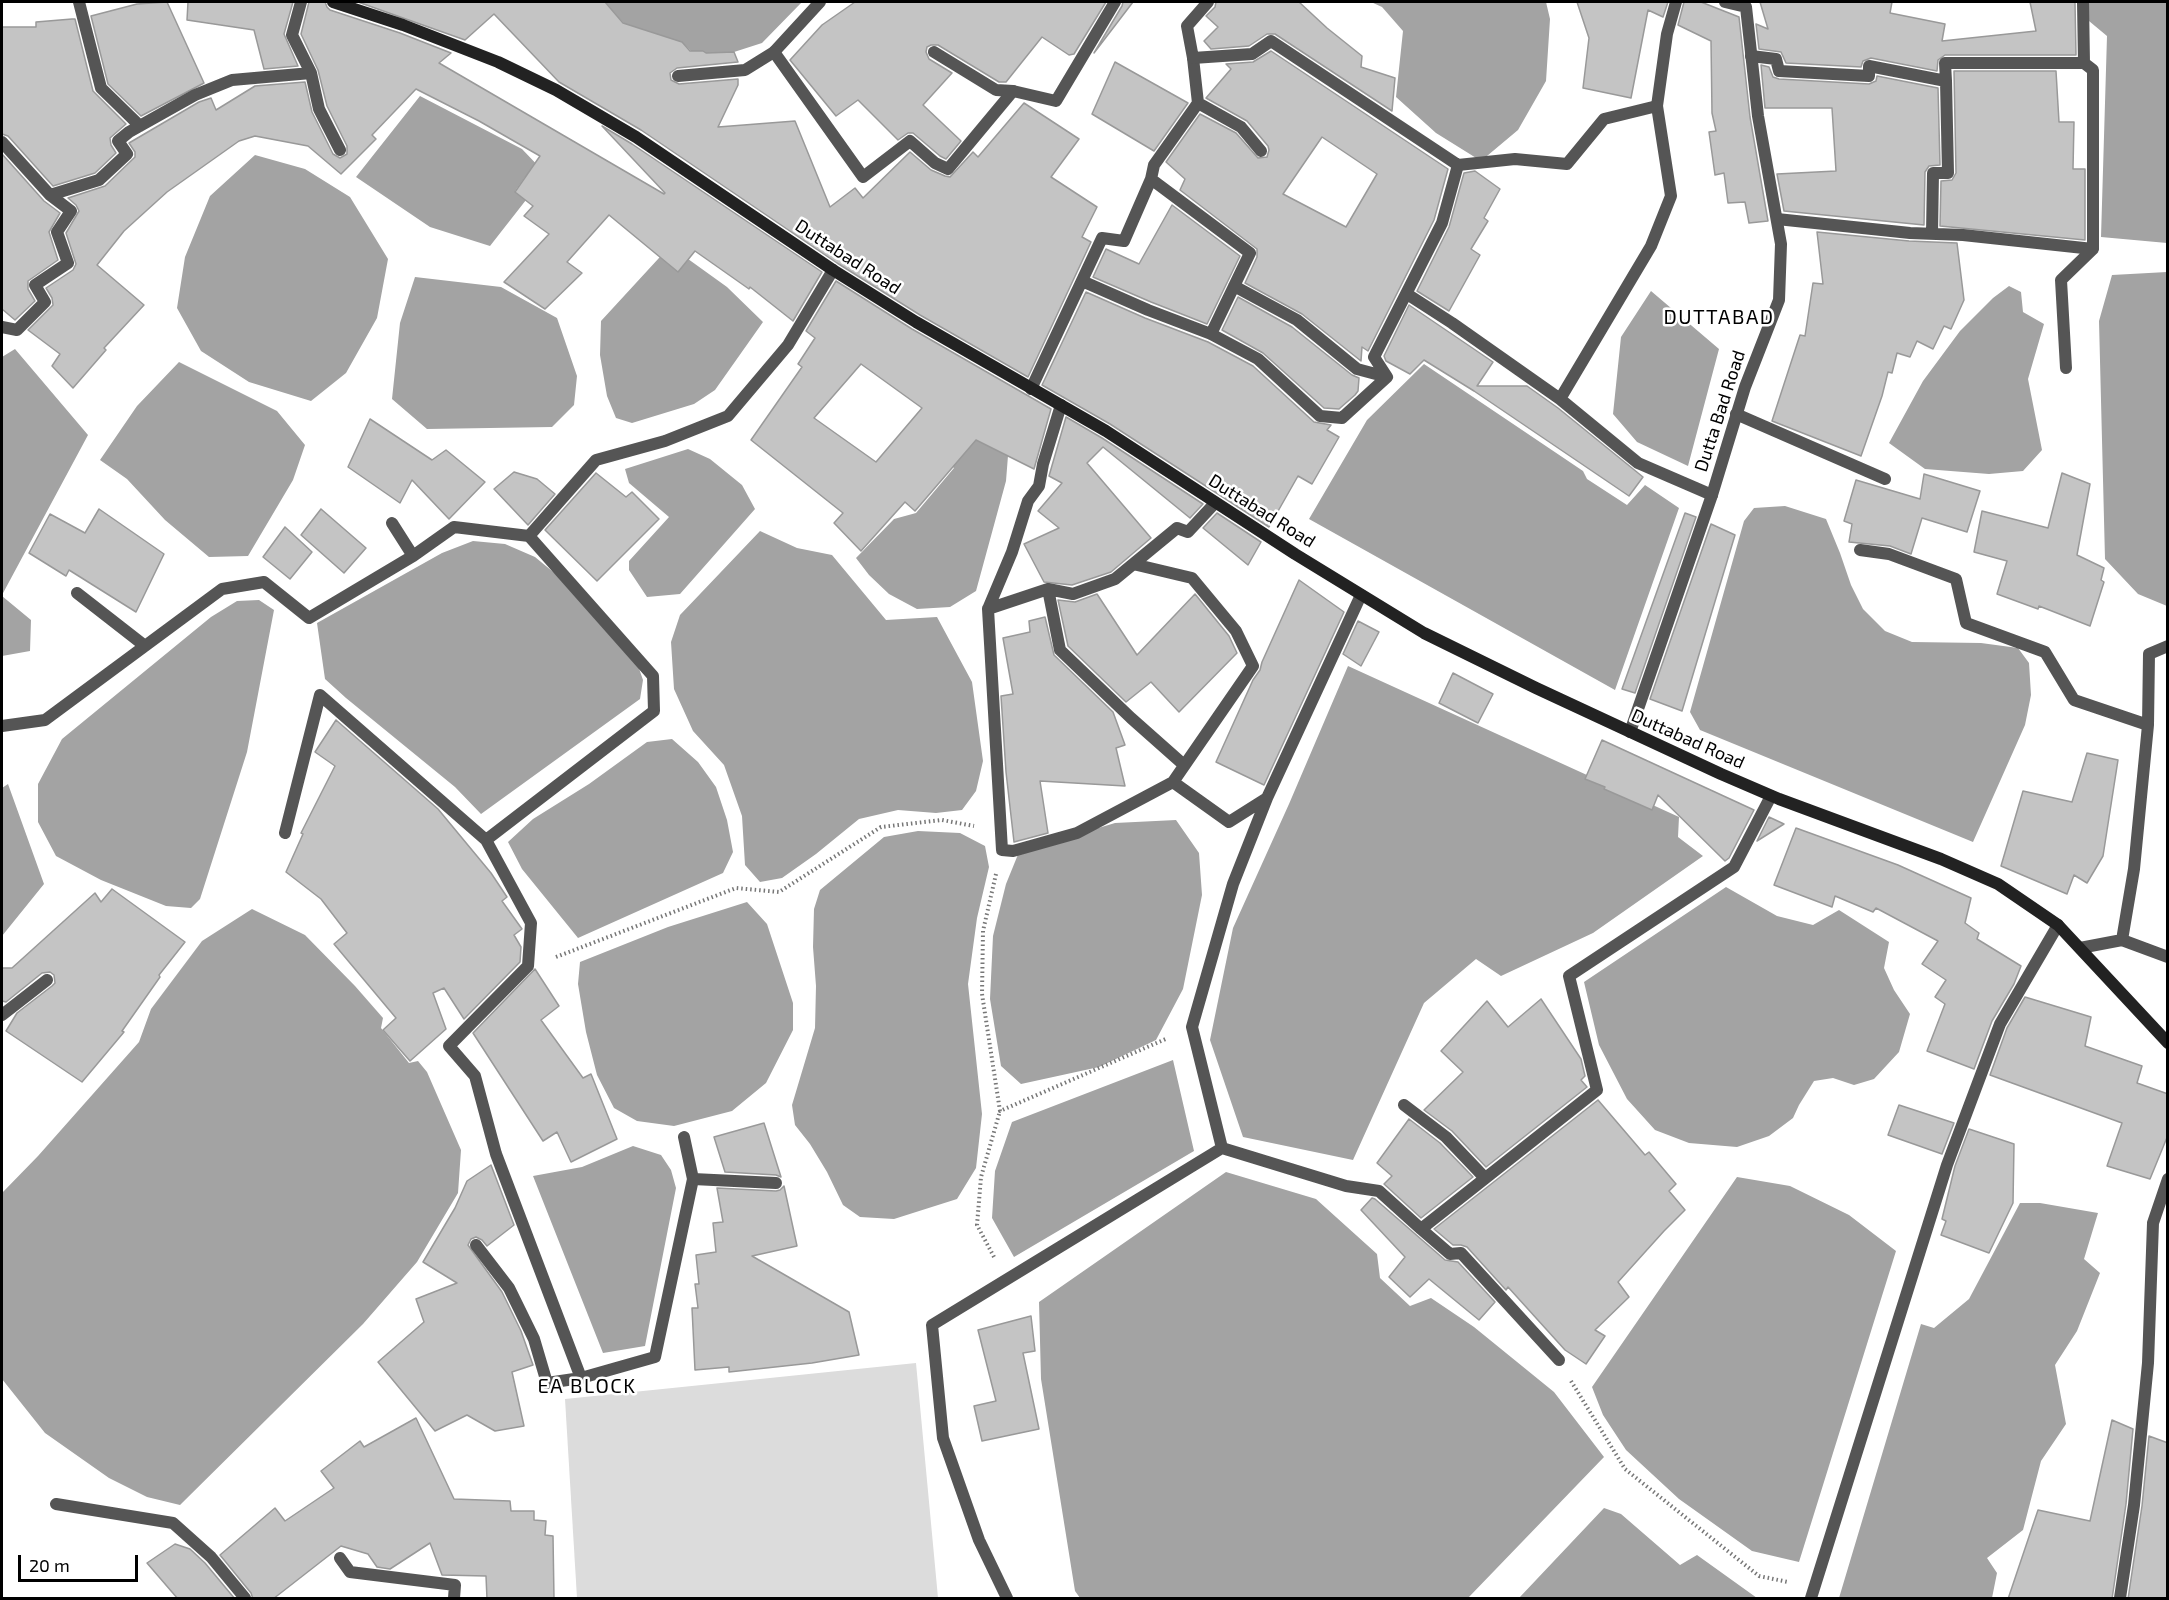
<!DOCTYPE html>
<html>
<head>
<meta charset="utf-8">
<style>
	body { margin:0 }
	#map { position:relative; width:2169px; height:1600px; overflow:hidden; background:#fff; font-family:"Exo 2",sans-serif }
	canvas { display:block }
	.frame { position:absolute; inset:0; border:3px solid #000; pointer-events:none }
	.scale { position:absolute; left:18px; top:1555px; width:120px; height:27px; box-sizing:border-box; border:3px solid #000; border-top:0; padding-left:8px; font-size:18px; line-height:21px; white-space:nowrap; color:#000; -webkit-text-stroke:4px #fff; paint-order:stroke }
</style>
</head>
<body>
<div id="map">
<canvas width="2169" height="1600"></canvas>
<div class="frame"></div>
<div class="scale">20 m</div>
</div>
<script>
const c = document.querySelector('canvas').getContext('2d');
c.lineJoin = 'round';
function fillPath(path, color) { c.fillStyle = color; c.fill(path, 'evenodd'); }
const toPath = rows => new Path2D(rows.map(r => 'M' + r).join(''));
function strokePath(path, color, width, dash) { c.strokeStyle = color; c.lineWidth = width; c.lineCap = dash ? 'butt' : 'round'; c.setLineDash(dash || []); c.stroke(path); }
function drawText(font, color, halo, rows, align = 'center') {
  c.font = font + ' "Exo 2",sans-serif'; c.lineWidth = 5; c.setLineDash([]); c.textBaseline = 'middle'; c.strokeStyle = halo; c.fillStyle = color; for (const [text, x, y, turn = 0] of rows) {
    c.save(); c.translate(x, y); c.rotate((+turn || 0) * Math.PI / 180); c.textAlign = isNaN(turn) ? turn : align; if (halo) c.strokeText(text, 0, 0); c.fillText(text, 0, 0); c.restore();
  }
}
fillPath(toPath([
	[916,1363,938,1598,577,1598,565,1399]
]), '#dcdcdc');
fillPath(toPath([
	[605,2,802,2,762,43,734,52,709,55,691,51,682,42,627,27],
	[1371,2,1546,2,1550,19,1546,81,1518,130,1481,161,1436,133,1396,97,1403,31,1382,7],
	[2089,2,2167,2,2167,243,2101,237,2107,36,2089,21],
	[420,96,522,149,544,172,535,182,525,177,515,191,526,200,490,246,430,227,356,177],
	[255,155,305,169,350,197,388,259,377,318,346,373,311,401,249,382,201,351,177,308,185,257,210,196],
	[670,246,727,287,763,322,715,390,694,404,632,423,616,418,607,396,600,355,601,321],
	[2167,272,2168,272,2167,606,2138,594,2105,559,2099,321,2112,275],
	[415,277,501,287,557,318,577,376,574,405,552,427,427,429,392,399,400,323],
	[2009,286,2021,292,2023,312,2044,324,2028,379,2042,450,2023,471,1989,474,1925,469,1889,443,1923,381,1960,331,1993,298],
	[1651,291,1719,349,1688,466,1637,442,1613,414,1621,337],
	[15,349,88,435,2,595,2,357],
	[179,362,277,411,305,445,293,480,248,556,209,557,165,520,127,479,100,460,137,406],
	[1424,364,1583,471,1587,479,1627,505,1645,485,1679,508,1615,690,1309,519,1367,420],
	[967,435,1009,443,1006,481,976,591,950,607,917,609,889,594,869,575,856,558,894,519,916,513,954,468,943,458],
	[688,449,710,459,742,485,755,509,680,594,647,597,629,570,629,561,669,517,629,483,625,469],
	[1785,506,1826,519,1840,553,1851,585,1863,609,1885,631,1912,642,1981,643,2018,648,2029,663,2031,695,2025,725,1973,842,1700,730,1690,712,1744,521,1754,508],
	[760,531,797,548,832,555,886,620,937,617,972,682,983,761,976,791,962,810,936,813,898,810,859,819,816,854,782,878,760,882,745,865,742,816,724,765,693,731,674,689,671,642,680,615],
	[473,541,505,544,535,557,575,590,635,657,643,680,640,699,481,814,455,787,346,698,325,679,317,623,442,553],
	[2,596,31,620,30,651,2,656],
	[259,600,274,610,247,752,200,899,191,908,166,906,101,880,56,856,38,822,38,784,62,739,211,617,237,601],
	[1348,666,1679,817,1678,837,1703,856,1593,933,1501,976,1476,959,1424,1003,1353,1160,1243,1137,1210,1040,1233,928,1289,804],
	[672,739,698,762,716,787,727,820,733,852,723,873,578,938,522,869,508,842,533,819,589,784,647,742],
	[8,784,44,884,2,936,2,788],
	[1176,820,1199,853,1202,895,1183,989,1156,1040,1099,1067,1021,1084,1001,1066,990,999,993,936,1006,884,1019,852,1115,823],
	[918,831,960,833,985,846,989,867,977,918,968,984,982,1114,976,1168,957,1199,894,1219,860,1217,843,1205,827,1172,810,1144,795,1125,792,1105,815,1028,816,986,813,947,814,909,820,890,884,837],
	[1726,887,1777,916,1813,925,1839,910,1889,942,1884,968,1894,990,1910,1014,1899,1052,1874,1079,1854,1085,1833,1078,1814,1081,1799,1105,1793,1118,1769,1136,1737,1147,1689,1143,1655,1130,1627,1099,1599,1045,1584,982],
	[747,902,767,924,793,1003,793,1030,766,1083,732,1111,674,1126,637,1121,614,1108,597,1075,586,1032,578,984,580,962,668,927],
	[252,909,305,935,355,986,383,1018,381,1028,409,1063,418,1061,427,1072,461,1150,458,1193,417,1262,363,1324,180,1505,147,1497,109,1478,45,1433,2,1379,2,1193,38,1156,139,1042,151,1009,202,941],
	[1173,1060,1194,1151,1014,1257,992,1218,995,1171,1012,1122],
	[633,1146,661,1155,671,1170,676,1188,645,1346,603,1353,533,1176,582,1167],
	[1226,1172,1316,1199,1377,1254,1380,1278,1410,1306,1431,1298,1474,1327,1554,1392,1604,1457,1468,1598,1080,1598,1075,1591,1041,1379,1039,1302],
	[1737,1177,1790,1186,1849,1215,1896,1251,1799,1562,1752,1551,1679,1499,1626,1450,1603,1415,1592,1387],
	[2020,1203,2040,1203,2098,1213,2084,1259,2100,1273,2077,1331,2055,1365,2066,1424,2041,1461,2023,1530,1987,1558,1997,1573,1992,1598,1839,1598,1921,1324,1934,1328,1969,1299],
	[1604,1508,1621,1514,1680,1565,1697,1555,1757,1598,1519,1598]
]), '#a3a3a3');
const building = toPath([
	[167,2,204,83,141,116,108,84,91,16,137,4,167,2],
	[188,2,293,2,284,34,298,66,264,69,254,30,187,20,188,2],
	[309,2,325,2,327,7,330,10,400,33,451,53,439,63,664,194,665,193,602,126,632,144,822,272,793,321,750,287,749,289,695,251,678,272,609,215,567,262,582,273,545,309,504,282,549,234,524,216,533,206,515,192,540,156,479,121,416,89,372,135,376,139,341,174,308,146,255,136,239,141,167,192,124,231,97,265,144,305,104,348,106,350,73,388,52,366,60,354,28,330,53,305,52,298,46,288,73,270,76,264,66,233,79,211,76,205,68,198,105,186,135,157,135,152,129,143,199,102,211,98,216,110,255,86,305,82,312,112,333,154,340,158,347,154,347,146,327,106,318,70,301,34,309,2],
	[358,2,605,2,623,23,682,42,690,51,703,51,706,53,734,52,738,62,677,68,670,73,671,80,679,84,738,79,738,85,718,127,795,121,830,207,855,188,863,198,910,152,931,170,945,176,950,177,973,152,978,157,1024,103,1079,139,1051,177,1097,207,1082,237,1091,242,1028,377,920,315,837,263,641,130,559,82,494,14,465,40,358,2],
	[855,2,1106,2,1074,54,1069,55,1042,37,1006,82,999,82,938,45,931,45,927,47,926,52,929,59,952,73,923,105,961,141,946,159,940,156,913,133,908,133,898,140,858,100,836,116,790,60,822,25,855,2],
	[1123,2,1133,2,1094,53,1122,6,1123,2],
	[1216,2,1299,2,1327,28,1362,56,1361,67,1395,78,1392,111,1275,34,1267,34,1249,46,1211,49,1204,41,1218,27,1206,16,1215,7,1216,2],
	[1577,2,1668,2,1663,17,1648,10,1631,98,1583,88,1589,38,1577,2],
	[1684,2,1701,2,1739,17,1750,117,1768,221,1749,223,1745,202,1728,203,1724,173,1715,175,1709,132,1716,131,1712,113,1711,41,1678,25,1684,2],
	[1760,2,1892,2,1890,13,1945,24,1942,41,2036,31,2030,2,2075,2,2076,55,1945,55,1938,60,1937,71,1871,58,1863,61,1861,67,1786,63,1781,52,1759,49,1756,24,1768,29,1760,2],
	[72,19,75,19,93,91,126,124,110,138,111,145,116,153,95,173,53,186,8,136,2,134,2,27,36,27,36,22,72,19],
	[1271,51,1448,169,1434,220,1368,351,1362,347,1361,361,1302,314,1245,283,1257,257,1257,249,1180,190,1185,179,1166,162,1200,114,1236,133,1258,158,1267,157,1269,150,1268,146,1247,121,1206,98,1231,69,1226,64,1253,62,1271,51],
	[1322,137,1377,174,1346,227,1283,194,1322,137],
	[1115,62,1188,103,1154,151,1092,114,1115,62],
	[1761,65,1769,67,1773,77,1779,79,1869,84,1876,81,1877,76,1938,88,1940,165,1929,166,1925,172,1924,225,1784,211,1777,174,1836,171,1832,108,1765,108,1761,65],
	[1954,71,2056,71,2059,122,2074,122,2073,169,2085,169,2085,240,1940,226,1941,181,1952,180,1956,173,1954,71],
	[2,154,44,201,60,213,49,232,58,260,28,281,28,289,35,301,15,320,2,309,2,154],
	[1475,171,1500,189,1484,218,1488,221,1471,249,1480,255,1449,311,1417,291,1449,227,1464,173,1475,171],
	[1172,205,1240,256,1207,324,1151,302,1093,277,1106,249,1139,264,1172,205],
	[1817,232,1909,241,1957,243,1964,300,1951,329,1944,326,1933,349,1917,341,1910,357,1897,353,1892,373,1888,372,1882,396,1861,456,1772,421,1800,335,1805,336,1813,283,1823,284,1817,232],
	[836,281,912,329,1051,409,1034,469,976,440,915,511,905,502,861,551,834,523,843,513,751,440,802,367,798,364,815,338,806,331,836,281],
	[861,364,922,408,876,462,814,418,861,364],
	[1086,292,1145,318,1208,342,1253,366,1314,422,1331,425,1327,430,1339,437,1312,484,1298,476,1269,527,1110,424,1042,385,1086,292],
	[1238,297,1292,327,1352,375,1359,378,1358,391,1355,395,1339,409,1324,408,1263,353,1222,330,1238,297],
	[1409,305,1493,362,1477,386,1527,386,1558,408,1643,477,1629,496,1474,391,1424,360,1410,374,1386,361,1384,356,1409,305],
	[1066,417,1102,438,1203,504,1190,518,1103,447,1087,463,1151,538,1111,572,1072,585,1044,582,1024,544,1059,528,1038,511,1062,483,1049,476,1066,417],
	[370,419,432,460,446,450,485,482,449,519,412,480,400,503,348,467,370,419],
	[514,472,537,479,555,494,528,525,494,489,514,472],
	[596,473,626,497,632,492,659,519,597,581,545,530,596,473],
	[2062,473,2090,484,2077,555,2104,568,2101,580,2104,582,2090,626,2039,606,2038,609,1997,594,2007,561,1974,552,1982,511,2048,528,2062,473],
	[1924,474,1980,491,1967,532,1922,518,1911,554,1890,546,1849,542,1852,524,1844,521,1856,480,1920,499,1924,474],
	[99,509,164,554,136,612,69,570,66,576,29,553,50,514,85,533,99,509],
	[321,509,366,548,344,573,301,535,321,509],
	[1217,513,1261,542,1248,565,1203,528,1217,513],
	[1685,513,1696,517,1635,693,1622,689,1685,513],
	[1711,524,1735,535,1682,711,1650,699,1711,524],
	[285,527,312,552,290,579,263,557,285,527],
	[1299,580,1344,612,1264,785,1216,762,1253,680,1260,670,1262,662,1299,580],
	[1097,594,1137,655,1195,594,1229,636,1237,653,1179,712,1151,682,1126,702,1068,646,1058,600,1075,602,1097,594],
	[1045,617,1054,655,1113,712,1125,745,1116,748,1125,786,1040,781,1048,833,1014,842,1006,772,1001,696,1013,694,1003,638,1030,632,1029,621,1045,617],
	[1358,621,1379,632,1361,666,1343,654,1358,621],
	[1453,673,1493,694,1478,723,1439,703,1453,673],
	[336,720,438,809,491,873,507,897,502,901,522,929,514,935,521,947,520,962,464,1019,444,988,433,993,446,1029,410,1061,383,1030,396,1018,334,944,347,933,321,899,286,872,303,834,301,833,335,766,315,752,336,720],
	[1602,740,1754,810,1729,858,1725,861,1658,795,1652,810,1604,789,1605,787,1585,779,1602,740],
	[2087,753,2118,760,2103,856,2087,883,2074,875,2067,894,2001,866,2023,791,2072,802,2087,753],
	[1769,817,1784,824,1757,841,1769,817],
	[1796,828,1898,865,1971,898,1965,923,1979,933,1977,939,2021,966,2014,984,1992,1021,1974,1069,1927,1051,1945,1004,1935,997,1946,980,1922,964,1938,941,1876,908,1873,912,1835,896,1832,907,1774,885,1796,828],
	[112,889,185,942,159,975,160,977,122,1031,124,1032,82,1082,6,1031,17,1013,52,986,55,983,54,975,50,972,42,973,6,1002,2,1001,2,968,12,968,95,893,101,902,112,889],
	[535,969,559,1006,541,1020,583,1078,591,1074,617,1139,571,1162,557,1132,543,1141,473,1033,535,969],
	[2025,997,2091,1017,2085,1046,2142,1066,2137,1083,2168,1094,2168,1135,2150,1179,2107,1166,2122,1123,1990,1075,2007,1028,2025,997],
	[1541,999,1581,1059,1585,1076,1581,1080,1587,1087,1486,1167,1452,1131,1424,1110,1463,1072,1441,1051,1487,1001,1508,1027,1541,999],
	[1598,1100,1645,1155,1649,1152,1676,1184,1669,1191,1685,1210,1664,1231,1618,1282,1629,1297,1595,1330,1605,1336,1586,1364,1565,1350,1508,1287,1506,1290,1467,1247,1461,1245,1453,1245,1434,1229,1598,1100],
	[1899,1105,1954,1123,1942,1154,1888,1135,1899,1105],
	[1409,1119,1440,1143,1473,1177,1421,1218,1384,1184,1392,1176,1377,1163,1409,1119],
	[764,1123,781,1177,776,1175,725,1172,714,1137,764,1123],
	[1969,1129,2014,1144,2013,1203,1989,1253,1941,1235,1946,1221,1942,1219,1955,1166,1969,1129],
	[491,1165,514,1225,487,1246,482,1240,476,1237,471,1239,468,1245,502,1292,521,1331,533,1365,512,1372,524,1426,495,1431,467,1415,435,1431,378,1362,424,1322,416,1299,457,1283,423,1262,455,1208,467,1181,491,1165],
	[784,1186,797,1246,752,1256,849,1312,859,1355,812,1363,729,1372,729,1367,695,1370,692,1308,698,1308,695,1284,699,1284,696,1255,716,1252,713,1223,723,1222,717,1188,776,1191,780,1190,784,1186],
	[1372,1198,1375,1199,1445,1260,1458,1262,1495,1302,1479,1320,1429,1279,1410,1297,1389,1277,1405,1257,1361,1210,1372,1198],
	[1031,1316,1035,1351,1023,1353,1039,1429,982,1441,974,1406,996,1401,978,1330,1031,1316],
	[416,1418,454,1499,510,1501,511,1511,534,1511,534,1520,546,1521,545,1535,553,1536,554,1599,487,1599,486,1576,442,1575,430,1543,390,1569,377,1567,368,1554,341,1546,273,1599,253,1599,251,1593,220,1555,275,1508,285,1521,334,1488,321,1471,360,1441,364,1447,416,1418],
	[2112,1420,2133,1429,2126,1504,2112,1599,2008,1599,2038,1510,2090,1521,2112,1420],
	[2149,1436,2168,1443,2168,1599,2128,1599,2142,1506,2149,1436],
	[175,1544,190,1549,205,1563,235,1599,178,1599,147,1563,175,1544]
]);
fillPath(building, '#c4c4c4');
strokePath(building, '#999', 1.5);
strokePath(toPath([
	[996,874,983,931,982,994,1000,1111,1168,1038],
	[556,957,736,888,779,892,881,827,942,820,974,826],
	[994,1257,977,1225,981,1177,1000,1111],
	[1571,1381,1625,1469,1759,1576,1788,1582]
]), '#777', 4, [1.5, 3]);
strokePath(toPath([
	[79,2,101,88,140,126],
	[301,2,292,35,311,73,319,109,340,150],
	[934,52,996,90,1013,91],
	[1751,56,1776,59,1779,71,1869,76,1869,66,1946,81,1948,173,1933,173,1932,234],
	[1193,58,1198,103,1154,165,1151,179,1250,253,1211,334],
	[678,76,745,70,774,52,820,2],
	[1946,81,1945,63,2084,63],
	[1198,103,1241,127,1261,151],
	[2,142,50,195,71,211,57,232,68,263,35,285,45,302,17,330,2,327],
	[50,195,99,180,127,154,118,141,129,132,195,95,232,80,311,73],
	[1777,219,1910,233,1963,235,2093,249],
	[1082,281,1148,310,1211,334,1258,359,1320,416,1342,418,1387,377,1374,357,1442,223,1458,165],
	[1234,286,1297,320,1357,369,1387,377],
	[1407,294,1452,323,1560,399,1638,463,1712,495],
	[2066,368,2061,280,2093,249,2093,70,2084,63,2083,2],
	[1031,389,1102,238,1124,241,1151,179],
	[1560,399,1651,246,1671,196,1657,106,1667,34,1676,2],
	[1736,414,1885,479],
	[392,523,413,556],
	[529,536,596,460,665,441,728,416,788,345,833,270],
	[1860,550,1889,554,1956,579,1966,623,2045,652,2074,700,2148,725],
	[1133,564,1192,578,1236,631,1253,666,1173,782,1229,822,1267,798],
	[1048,589,1060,650,1131,718,1184,765],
	[77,593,145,646],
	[1361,595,1267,798,1233,884,1192,1027,1222,1148,1346,1186,1379,1191,1421,1229],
	[988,609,1012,552,1028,501,1039,486,1043,464,1061,405],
	[2168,646,2149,654,2148,725,2134,869,2122,940,2168,957],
	[2,726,45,720,222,589,264,582,309,618,413,556,454,527,529,536,653,676,654,711,486,840,531,923,528,966,449,1046,475,1076,496,1154,581,1378],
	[1173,782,1077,833,1013,851,1002,850,988,609,1048,589,1073,594,1115,579,1177,528,1188,532,1215,503],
	[285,833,320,695,486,840],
	[2080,948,2122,940],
	[2,1015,47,980],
	[1404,1105,1446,1137,1485,1178],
	[693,1179,776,1183],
	[476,1245,509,1288,534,1339,547,1383,581,1378,655,1357,693,1179,684,1137],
	[1559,1360,1461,1253,1450,1254,1421,1229,1597,1090,1569,976,1734,867,1771,796],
	[56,1504,173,1523,211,1557,245,1598],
	[340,1558,350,1572,455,1585,454,1598],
	[1007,1598,979,1540,943,1438,932,1325,1222,1148],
	[1811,1598,1947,1165,2000,1024,2058,925],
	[2120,1598,2134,1505,2148,1363,2153,1223,2168,1179]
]), '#555', 12);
strokePath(toPath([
	[1208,2,1187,26,1193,58,1252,54,1271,41,1458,165,1515,159,1567,164,1604,119,1657,106],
	[774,52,863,177,910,141,935,163,948,169,1013,91,1056,101,1115,2],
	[1630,732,1712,495,1745,387,1779,300,1781,244,1758,116,1746,7,1725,2]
]), '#555', 12);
strokePath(toPath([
	[333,2,403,25,498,62,556,90,636,137,833,270,916,322,1106,431,1295,554,1424,633,1536,688,1721,774,1779,799,1941,859,1998,884,2058,925,2168,1043]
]), '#222', 12);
drawText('18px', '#000', '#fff', [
	["Duttabad Road",848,257,33],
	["Dutta Bad Road",1720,411,-72],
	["Duttabad Road",1262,511,32],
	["Duttabad Road",1688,739,24]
]);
c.letterSpacing = '1.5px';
drawText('20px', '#000', '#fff', [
	["DUTTABAD",1719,317],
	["EA BLOCK",587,1386]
]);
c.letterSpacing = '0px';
</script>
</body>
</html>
